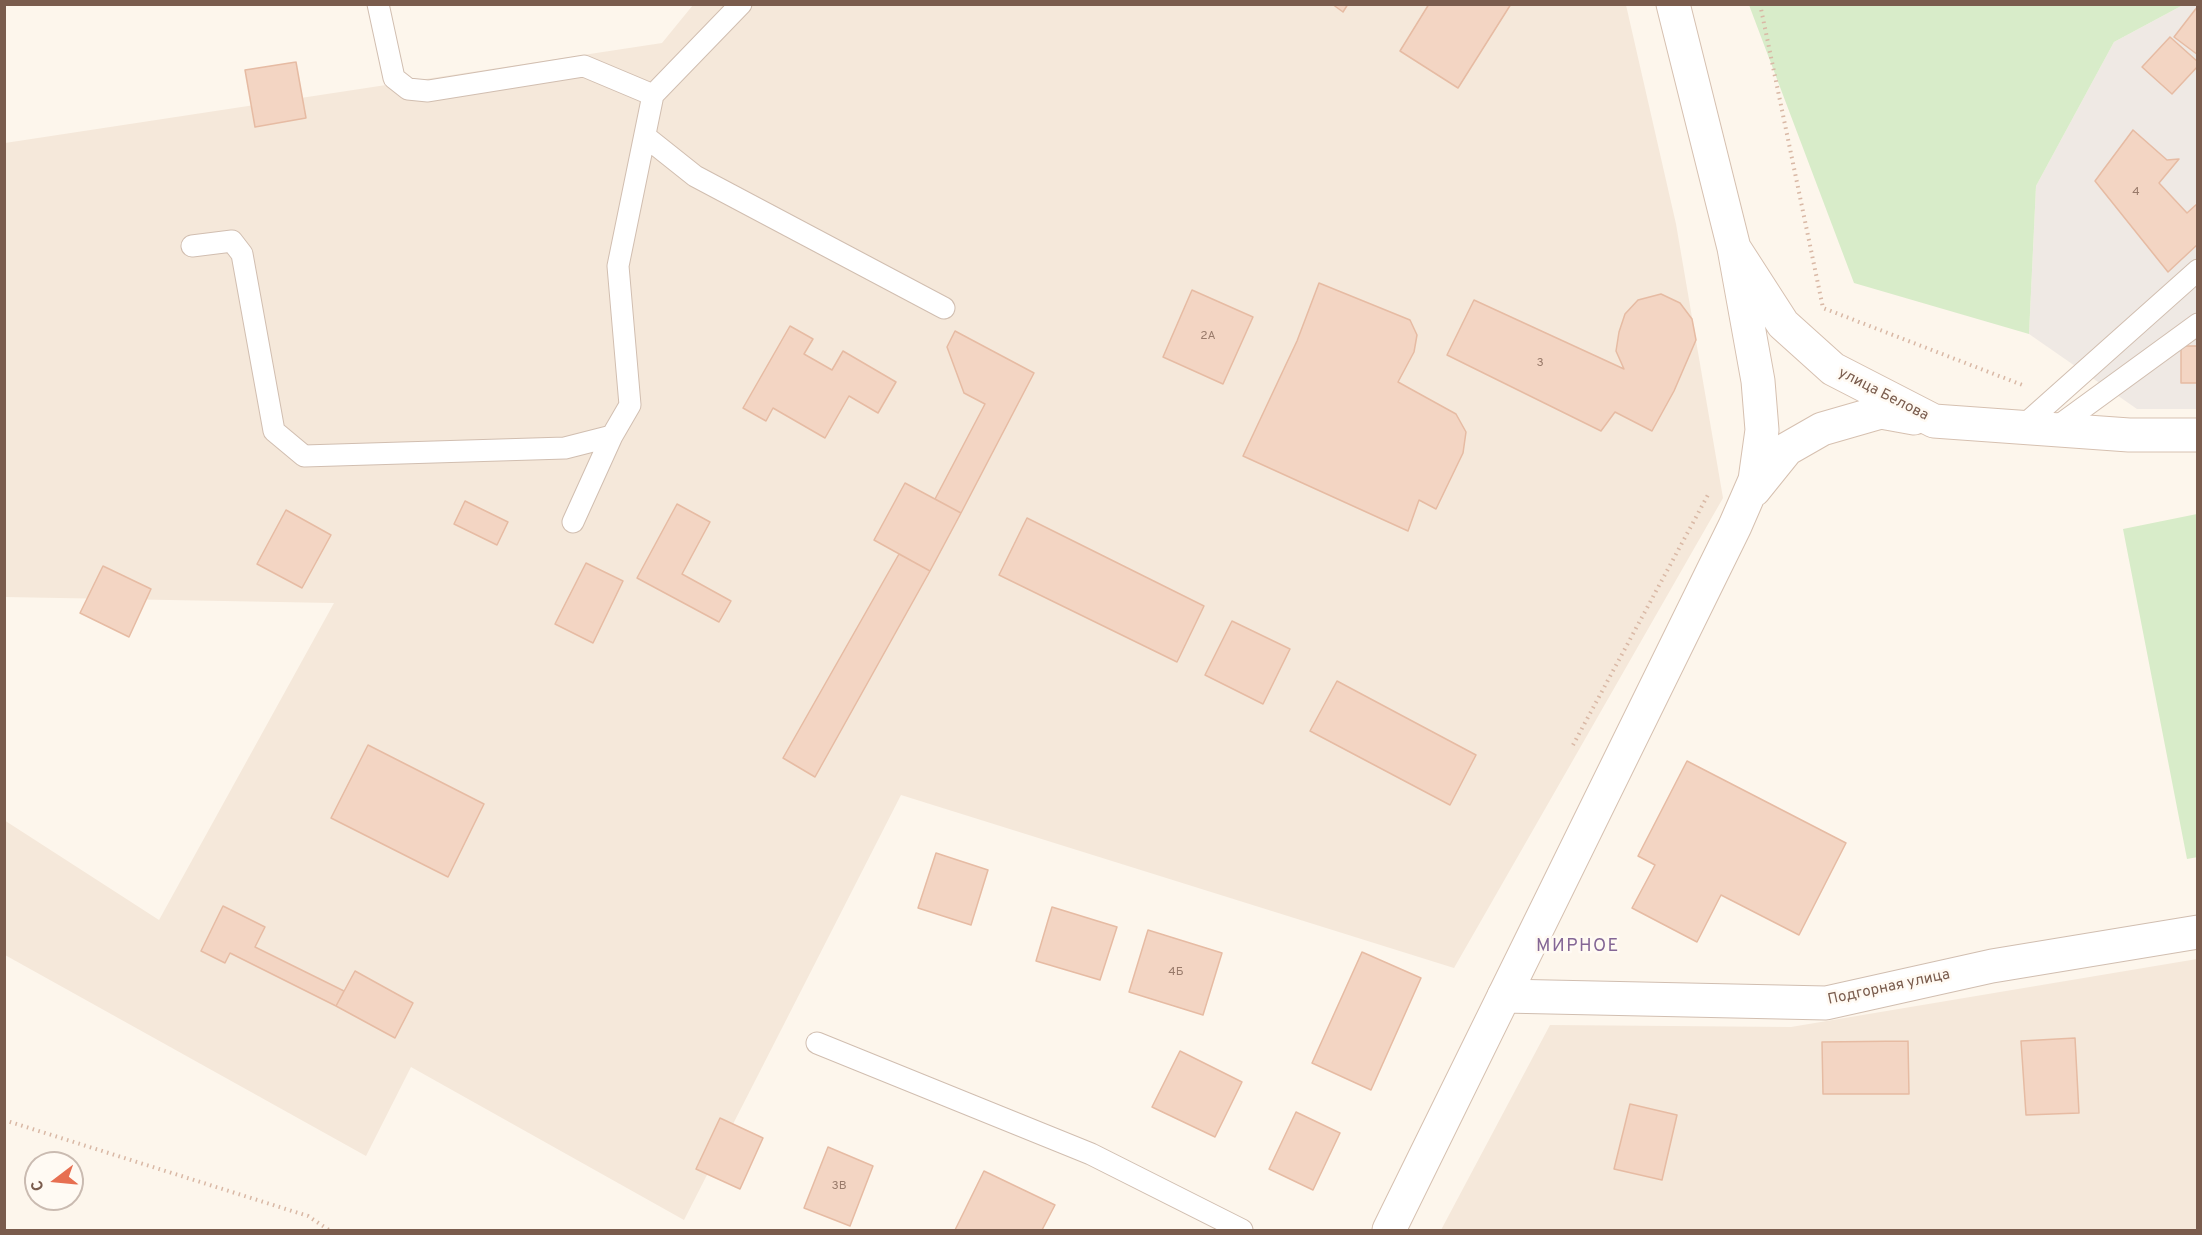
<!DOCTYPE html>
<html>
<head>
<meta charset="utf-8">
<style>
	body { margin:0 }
	#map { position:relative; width:2202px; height:1235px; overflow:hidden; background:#fdf6ec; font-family:Overpass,sans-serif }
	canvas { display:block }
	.frame { position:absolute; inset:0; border:6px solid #7a5c4d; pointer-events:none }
	.north { position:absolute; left:24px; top:1151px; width:60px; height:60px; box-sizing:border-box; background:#fffaf3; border:2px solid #cabbb1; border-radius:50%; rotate:254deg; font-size:16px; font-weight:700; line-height:24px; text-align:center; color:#7a5c4d }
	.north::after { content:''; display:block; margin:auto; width:21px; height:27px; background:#e76f51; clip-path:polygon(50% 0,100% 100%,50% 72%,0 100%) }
</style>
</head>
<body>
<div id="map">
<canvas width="2202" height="1235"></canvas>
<div class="frame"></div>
<div class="north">С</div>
</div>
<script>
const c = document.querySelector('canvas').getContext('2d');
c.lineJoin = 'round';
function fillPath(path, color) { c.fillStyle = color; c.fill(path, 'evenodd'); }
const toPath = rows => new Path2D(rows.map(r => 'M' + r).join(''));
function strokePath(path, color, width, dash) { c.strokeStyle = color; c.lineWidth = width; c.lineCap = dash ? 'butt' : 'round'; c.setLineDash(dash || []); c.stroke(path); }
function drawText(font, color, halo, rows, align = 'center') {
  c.font = font + ' Overpass,sans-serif'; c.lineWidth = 5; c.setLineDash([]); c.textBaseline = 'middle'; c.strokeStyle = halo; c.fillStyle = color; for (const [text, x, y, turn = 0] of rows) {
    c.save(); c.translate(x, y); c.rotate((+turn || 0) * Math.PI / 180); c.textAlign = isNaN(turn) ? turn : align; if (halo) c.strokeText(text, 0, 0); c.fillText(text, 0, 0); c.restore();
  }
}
fillPath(toPath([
	[693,5,1626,5,1676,224,1723,498,1454,968,901,795,684,1220,411,1067,366,1156,5,955,4,820,159,920,334,603,5,597,5,143,662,43],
	[2197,959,2197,1230,1441,1230,1550,1025,1791,1027]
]), '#f5e8da');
fillPath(toPath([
	[2183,5,2197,5,2197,409,2137,409,2029,334,2036,186,2114,42]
]), '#efe9e4');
fillPath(toPath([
	[1749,5,2183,5,2114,42,2036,186,2029,334,1854,283],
	[2197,514,2198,857,2187,859,2123,529]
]), '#d8ecc9');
const building = toPath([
	[1332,4,1348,4,1343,12,1332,4],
	[1429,4,1511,4,1458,88,1400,51,1429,4],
	[2198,6,2198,55,2174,37,2198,6],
	[2170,37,2198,62,2198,66,2172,94,2142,67,2170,37],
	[296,62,306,118,255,127,245,70,296,62],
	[2133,130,2167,160,2179,159,2159,183,2187,213,2198,203,2198,244,2168,272,2095,181,2133,130],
	[1319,283,1410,320,1417,335,1414,352,1398,382,1456,414,1466,432,1463,453,1436,509,1419,500,1408,531,1243,456,1297,341,1319,283],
	[1192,290,1253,317,1223,384,1163,357,1192,290],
	[1661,294,1680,303,1692,319,1696,340,1674,391,1652,431,1615,412,1601,431,1447,355,1474,300,1624,369,1616,351,1619,332,1625,314,1638,300,1661,294],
	[790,326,813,339,804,354,832,370,843,351,896,382,878,413,849,396,825,438,773,408,766,421,743,408,790,326],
	[955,331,1034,373,961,513,935,499,985,404,964,393,947,347,955,331],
	[2181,346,2198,346,2198,383,2181,383,2181,346],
	[905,483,961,513,930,571,874,540,905,483],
	[465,501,508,522,497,545,454,524,465,501],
	[677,504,710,522,682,574,731,601,719,622,637,578,677,504],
	[286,510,331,535,302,588,257,564,286,510],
	[1027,518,1204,606,1177,662,999,575,1027,518],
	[899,554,930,571,815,777,783,758,899,554],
	[586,563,623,581,593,643,555,624,586,563],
	[103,566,151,589,129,637,80,613,103,566],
	[1232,621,1290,649,1263,704,1205,675,1232,621],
	[1337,681,1476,755,1450,805,1310,731,1337,681],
	[368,745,484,804,448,877,331,818,368,745],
	[1687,761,1846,843,1799,935,1721,895,1697,942,1632,908,1655,865,1638,856,1687,761],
	[936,853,988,870,971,925,918,908,936,853],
	[223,906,265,927,255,947,344,991,336,1006,230,953,225,963,201,951,223,906],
	[1052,907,1117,927,1100,980,1036,961,1052,907],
	[1148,930,1222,953,1203,1015,1129,992,1148,930],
	[1362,952,1421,978,1371,1090,1312,1063,1362,952],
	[355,971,413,1003,395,1038,336,1006,355,971],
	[2075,1038,2079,1113,2026,1115,2021,1041,2075,1038],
	[1908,1041,1909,1094,1823,1094,1822,1042,1908,1041],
	[1180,1051,1242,1082,1215,1137,1152,1107,1180,1051],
	[1630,1104,1677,1115,1662,1180,1614,1169,1630,1104],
	[1296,1112,1340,1133,1313,1190,1269,1169,1296,1112],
	[720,1118,763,1138,740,1189,696,1169,720,1118],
	[828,1147,873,1166,850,1226,804,1208,828,1147],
	[984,1171,1055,1205,1042,1230,955,1230,984,1171]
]);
fillPath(building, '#f3d5c3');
strokePath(building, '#e6bba3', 1.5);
const lane = toPath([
	[378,4,394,78,408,89,428,91,584,66,653,95],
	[646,137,695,176,944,308],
	[192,246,232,241,242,254,274,431,304,456,565,448,612,436,630,405,618,266,653,95,741,4],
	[2023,426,2198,270],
	[2054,429,2198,324],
	[573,522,612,436],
	[817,1043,1091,1154,1242,1230]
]);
const street = toPath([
	[1504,996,1826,1003,1992,966,2198,932]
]);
const secondary = toPath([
	[1673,4,1734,248,1783,324,1833,369,1934,421,2129,435,2198,435],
	[1754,490,1787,449,1822,429,1881,412,1914,418],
	[1389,1230,1735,526,1755,480,1762,430,1758,381,1734,248]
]);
strokePath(lane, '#d1beb0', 23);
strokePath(street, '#d1beb0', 35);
strokePath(secondary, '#d6c0b0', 35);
strokePath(toPath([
	[1760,4,1823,308,2025,386],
	[1573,745,1709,493],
	[4,1120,308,1216,329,1230]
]), '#d9b8a5', 4, [1.5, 4.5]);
strokePath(lane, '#fff', 21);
strokePath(street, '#fff', 33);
strokePath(secondary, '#fff', 33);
drawText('12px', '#987a6a', null, [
	["4",2136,193],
	["2А",1208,337],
	["3",1540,364],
	["4Б",1176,973],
	["3В",839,1187]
]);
drawText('15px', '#7a5c4d', '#fffaf3', [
	["улица Белова",1883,395,27],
	["Подгорная улица",1889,988,-12]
]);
c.letterSpacing = '1.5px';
drawText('18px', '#846695', '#fffaf3', [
	["МИРНОЕ",1578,947]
]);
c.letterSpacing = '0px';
</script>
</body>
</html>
